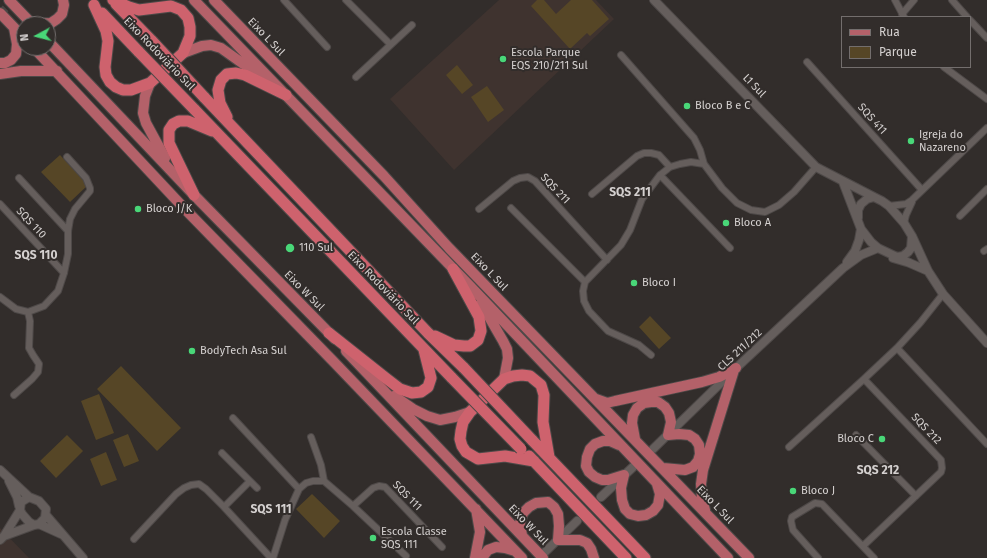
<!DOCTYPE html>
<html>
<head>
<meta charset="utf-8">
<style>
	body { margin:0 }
	#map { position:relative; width:987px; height:558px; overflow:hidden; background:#322d2b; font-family:"Fira Sans",sans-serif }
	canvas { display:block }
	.legend { position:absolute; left:841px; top:16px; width:130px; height:52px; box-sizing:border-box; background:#322d2b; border:1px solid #736e6d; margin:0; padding:5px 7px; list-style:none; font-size:12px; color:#d4d0cf }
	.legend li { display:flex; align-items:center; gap:8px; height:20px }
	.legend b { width:20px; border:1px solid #736e6d }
	.north { position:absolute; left:16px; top:16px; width:40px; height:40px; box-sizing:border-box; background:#322d2b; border:1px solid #736e6d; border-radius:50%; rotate:263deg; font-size:11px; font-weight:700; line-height:16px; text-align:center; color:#d4d0cf }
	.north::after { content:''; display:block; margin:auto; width:14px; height:18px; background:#49d778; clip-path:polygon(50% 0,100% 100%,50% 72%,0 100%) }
</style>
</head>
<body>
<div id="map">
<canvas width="987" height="558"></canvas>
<ul class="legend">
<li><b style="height:5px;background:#b46169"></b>Rua</li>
<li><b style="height:11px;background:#564626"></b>Parque</li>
</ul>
<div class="north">N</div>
</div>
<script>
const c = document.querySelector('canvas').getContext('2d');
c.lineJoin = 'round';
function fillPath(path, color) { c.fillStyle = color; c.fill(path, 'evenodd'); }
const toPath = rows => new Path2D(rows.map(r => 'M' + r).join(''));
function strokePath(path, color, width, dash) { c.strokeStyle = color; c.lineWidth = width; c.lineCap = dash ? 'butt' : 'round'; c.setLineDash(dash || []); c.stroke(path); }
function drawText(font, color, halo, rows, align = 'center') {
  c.font = font + ' "Fira Sans",sans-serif'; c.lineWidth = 4; c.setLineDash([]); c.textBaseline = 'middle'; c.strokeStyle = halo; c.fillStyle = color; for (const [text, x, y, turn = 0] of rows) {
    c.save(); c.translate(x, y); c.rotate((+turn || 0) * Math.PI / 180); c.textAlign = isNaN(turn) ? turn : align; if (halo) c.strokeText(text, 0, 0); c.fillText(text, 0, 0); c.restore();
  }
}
fillPath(toPath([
	[499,0,596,0,614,19,454,170,390,99],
	[0,528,29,558,0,558]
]), '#3f332f');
fillPath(toPath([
	[537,0,544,0,556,14,571,0,592,0,609,19,590,36,587,33,570,49,531,6],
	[457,65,473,85,462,94,446,75],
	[487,86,504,110,488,122,471,97],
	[60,155,88,185,70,202,41,172],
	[650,316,671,338,659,349,639,327],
	[121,366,181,428,157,451,97,389],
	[99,394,114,433,96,440,81,401],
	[128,434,139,461,124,467,113,440],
	[67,435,83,451,56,478,40,461],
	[106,452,117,480,101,486,90,459],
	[312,494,340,521,324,538,296,509]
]), '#564626');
strokePath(toPath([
	[0,14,14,0]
]), '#4a4544', 8, [8, 4]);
const minor = toPath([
	[284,0,327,47],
	[346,0,390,44],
	[895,0,904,17],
	[952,0,967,17],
	[902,14,914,0],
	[970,20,987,38],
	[621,55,694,138,700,150,704,164],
	[807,62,922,190],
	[944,67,987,99],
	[356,77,412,25],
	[660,175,730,248],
	[19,178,68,231],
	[592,194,637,156,644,153,651,153,659,155,670,167],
	[0,204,64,273],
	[889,206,906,204,912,200,987,128],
	[511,208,585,282],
	[479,209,513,181,520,178,528,177,535,181,607,260],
	[960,216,987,189],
	[904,223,906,215,912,202],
	[984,251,987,249],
	[0,297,16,309,28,312,44,306,58,291,64,273,68,254,68,231,70,219,75,209,90,191,90,188,86,178,67,157],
	[897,348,987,444],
	[651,355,639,345,608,331,589,311,584,301,583,291,585,282,621,245,630,230,642,199,660,175,670,167,680,164,691,162,704,164,722,188,737,203,751,210,765,212,779,205,794,192,816,167],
	[14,395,32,379,38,372,39,364,33,355,29,348,30,321,28,312],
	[233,418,299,489],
	[856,435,916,496],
	[311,437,321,465,324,481,353,506],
	[789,447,864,379],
	[222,453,257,488],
	[224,507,249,482],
	[134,539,176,494,184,488,191,485,199,484,206,489,224,507,271,558],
	[863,546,941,472,942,468,941,460,864,379,897,348,920,323,943,294],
	[406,556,353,506,373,488,379,486,385,487,442,547],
	[273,558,285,520,299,489,306,483,313,481,324,481],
	[818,558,793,530,791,521,792,517,815,503,822,504,874,558]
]);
const tertiary = toPath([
	[654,0,816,167,874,197],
	[843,182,861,229,871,242,878,248,897,257,903,256,908,252,911,248,912,236,904,223,889,206,882,201,874,197,867,199,861,204,858,210,858,218],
	[912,236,928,271,943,294,987,343],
	[893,258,910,263],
	[905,261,928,271],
	[847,262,855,251,859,240,861,229],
	[653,449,734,370,843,268,861,255,878,248],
	[0,470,29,497],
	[9,481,17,497,19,506],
	[29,497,39,501,46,509,45,518,39,524,34,525,29,522,22,514,20,510,21,502,29,497],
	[601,497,633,467],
	[46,515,83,558],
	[39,524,61,534],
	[4,536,34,525],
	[0,540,4,536,20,510],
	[545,552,577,521]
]);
const primary = toPath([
	[9,0,32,24],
	[194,0,470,286,728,558],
	[214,0,384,176,449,248,749,558],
	[0,13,24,38],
	[32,24,51,23,57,19,62,14,64,5,63,0],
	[48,41,194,195,335,339],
	[34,48,182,206,332,360,522,558],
	[183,53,202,46,211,45,221,48,242,63,262,74],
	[0,63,5,63,11,60,16,54,17,44,14,28],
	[0,74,21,71,57,71],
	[150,83,145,96,143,113,146,123,165,158],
	[481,303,503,341,507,349,508,358,504,379],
	[346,351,543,558],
	[394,396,413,409,427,416,440,420,455,417,470,412],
	[596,399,607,403,615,401,702,382,719,377,736,368],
	[635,439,632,423,633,415,637,408,644,403,651,402,658,402,665,407,669,413,671,422,668,435,679,434,689,435,695,439,699,445,700,454,698,461,693,467,685,470,663,468],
	[619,445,610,441,603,441,595,444,590,449,587,457,586,466,589,472,595,477,602,480,608,480,624,475,621,488,622,500,625,509,630,514,638,516,646,515,653,511,658,505,660,494,657,484],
	[705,510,702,499,701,484,703,470,734,370],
	[522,535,520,523,523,513,529,507,536,503,548,502,554,507,558,514,559,526,558,540,580,540,587,543,591,549,594,558],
	[475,558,480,532,476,509],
	[482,558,488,550,496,547,505,548,515,551]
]);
const trunk = toPath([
	[116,4,152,41],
	[94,5,106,31,108,41,105,67,106,75,110,82,116,87,123,90,131,90,150,83,183,53,190,36,190,27,188,18,181,10,171,6,139,10,129,7,113,0],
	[102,13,139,52],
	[204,97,428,333,464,368],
	[194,109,452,378],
	[227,117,220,103,218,90,221,80,227,74,236,73,245,75,286,95],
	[194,195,169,143,169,130,173,124,179,121,188,121,212,131],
	[329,333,387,379,400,389,412,393,421,392,428,387,431,378,424,350],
	[435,336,454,345,464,346,470,346,478,340,481,331,479,317,453,269],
	[532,440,645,558],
	[529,456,626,558],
	[534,461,505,456,478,459,466,452,462,446,460,439,461,431,463,422,470,412,504,379,513,376,522,375,530,376,541,385,544,395,543,422,549,457]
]);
strokePath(minor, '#4e4948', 8);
strokePath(tertiary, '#4e4948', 10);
strokePath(primary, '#4e4948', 12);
strokePath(trunk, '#4e4948', 13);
strokePath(minor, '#655e5c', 6);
strokePath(tertiary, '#655e5c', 8);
strokePath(primary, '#b46169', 10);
strokePath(trunk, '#ce626d', 11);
const trunkBridge = toPath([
	[152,41,204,97],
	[139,52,194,109],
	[464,368,532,440],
	[452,378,521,449]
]);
strokePath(trunkBridge, '#4e4948', 13, []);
strokePath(trunkBridge, '#ce626d', 11);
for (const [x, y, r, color] of [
	[503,59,4,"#49d778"],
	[687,106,4,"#49d778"],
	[911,141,4,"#49d778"],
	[138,209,4,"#49d778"],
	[726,223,4,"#49d778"],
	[290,248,5,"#49d778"],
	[634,283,4,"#49d778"],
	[192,351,4,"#49d778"],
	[882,439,4,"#49d778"],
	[793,491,4,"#49d778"],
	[373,538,4,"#49d778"]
]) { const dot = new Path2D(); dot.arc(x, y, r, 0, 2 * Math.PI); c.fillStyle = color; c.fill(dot); strokePath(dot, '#322d2b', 1.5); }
drawText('11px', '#d4d0cf', '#322d2b', [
	["Eixo L Sul",266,37,46],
	["Eixo Rodoviário Sul",159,54,46],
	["L1 Sul",754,86,46],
	["SQS 411",872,119,48],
	["SQS 211",555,189,46],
	["SQS 110",31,223,47],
	["Eixo L Sul",489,272,46],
	["Eixo Rodoviário Sul",383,288,46],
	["Eixo W Sul",304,291,45],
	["CLS 211/212",740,350,-43],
	["SQS 212",926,429,46],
	["SQS 111",407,496,45],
	["Eixo L Sul",715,505,46],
	["Eixo W Sul",528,525,46]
]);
drawText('11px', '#d4d0cf', '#322d2b', [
	["Escola Parque",511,53],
	["EQS 210/211 Sul",511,66],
	["Bloco B e C",695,106],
	["Igreja do",919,135],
	["Nazareno",919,148],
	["Bloco J/K",146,209],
	["Bloco A",734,223],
	["110 Sul",299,248],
	["Bloco I",642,283],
	["BodyTech Asa Sul",200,351],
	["Bloco C",874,439,"right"],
	["Bloco J",801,491],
	["Escola Classe",381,532],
	["SQS 111",381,545]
], 'left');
drawText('bold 12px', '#d4d0cf', '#322d2b', [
	["SQS 211",630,193],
	["SQS 110",36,256],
	["SQS 212",878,471],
	["SQS 111",271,510]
]);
</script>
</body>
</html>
